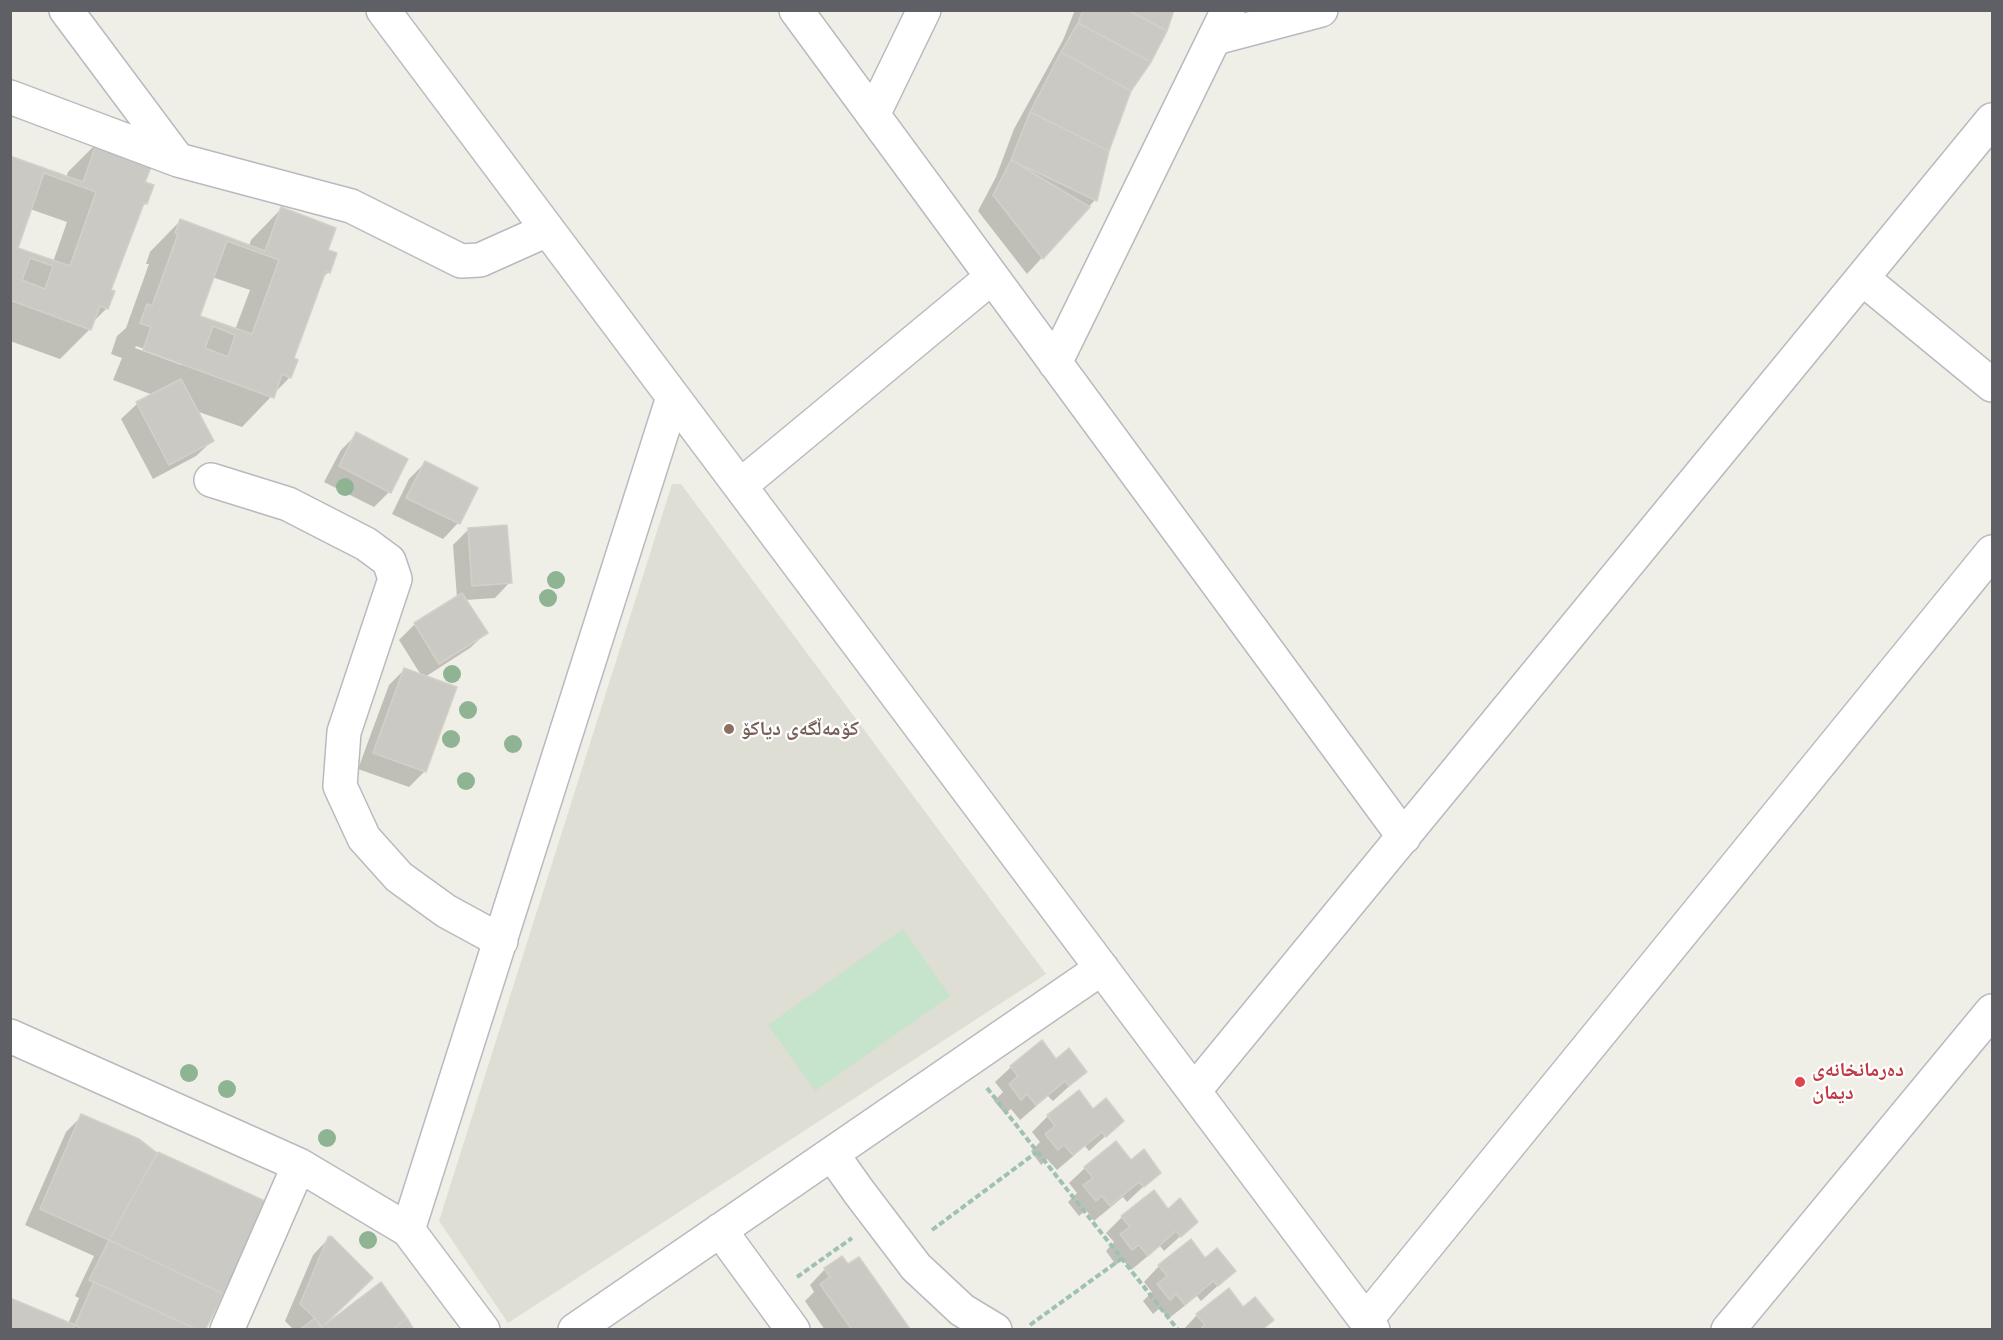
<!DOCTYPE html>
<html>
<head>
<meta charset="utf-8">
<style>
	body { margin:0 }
	#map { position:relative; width:2003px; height:1340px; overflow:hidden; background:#efefe7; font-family:"Golos Text",sans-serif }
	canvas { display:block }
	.frame { position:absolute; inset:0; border:12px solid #5e6065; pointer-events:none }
</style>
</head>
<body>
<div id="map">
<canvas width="2003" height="1340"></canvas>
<div class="frame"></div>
</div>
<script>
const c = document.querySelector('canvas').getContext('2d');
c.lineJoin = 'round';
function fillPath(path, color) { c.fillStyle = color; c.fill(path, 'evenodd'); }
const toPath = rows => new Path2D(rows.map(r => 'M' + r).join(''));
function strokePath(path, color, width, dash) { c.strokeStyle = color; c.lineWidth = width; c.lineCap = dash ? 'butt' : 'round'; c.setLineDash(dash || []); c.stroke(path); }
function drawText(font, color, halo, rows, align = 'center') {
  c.font = font + ' "Golos Text","Noto Naskh Arabic",sans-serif'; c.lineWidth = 4.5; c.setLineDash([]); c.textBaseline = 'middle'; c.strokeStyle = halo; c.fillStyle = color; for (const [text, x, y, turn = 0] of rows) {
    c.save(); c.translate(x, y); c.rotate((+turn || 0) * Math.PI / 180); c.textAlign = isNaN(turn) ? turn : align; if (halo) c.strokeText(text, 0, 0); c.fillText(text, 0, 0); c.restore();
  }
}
fillPath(toPath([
	[672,484,681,484,1046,974,508,1323,439,1221]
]), '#deded5');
fillPath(toPath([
	[903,929,950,996,815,1091,768,1025]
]), '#c6e3cc');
fillPath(toPath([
	[1075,10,1173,10,1165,30,1150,61,1130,90,1107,151,1095,200,1027,274,978,211,996,177,1014,129,1063,40],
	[99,141,143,183,146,203,139,210,109,291,107,308,92,323,90,329,60,359,10,341,10,158,66,178,68,172],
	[30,209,67,222,53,262,16,249],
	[281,209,326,251,329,272,322,278,292,359,290,377,242,427,196,411,212,441,196,456,153,479,121,419,137,404,153,395,113,380,122,358,111,354,117,336,126,328,149,264,146,264,150,252,180,221,249,246,251,240],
	[212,277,250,290,235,330,198,316],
	[136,346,181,362,181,365,135,348],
	[357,434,389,492,374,507,324,482,341,450],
	[425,463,458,523,443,539,392,514,409,479],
	[469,529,510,582,495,598,465,600,486,633,470,648,425,677,456,688,424,772,409,787,358,769,389,685,405,669,421,675,399,640,415,624,457,598,453,545],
	[1056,1061,1085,1072,1053,1101,1048,1096,1020,1120,1011,1109,1005,1114,994,1101,1003,1092,995,1082,1011,1067],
	[1079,1092,1093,1111,1122,1121,1089,1151,1085,1146,1057,1170,1047,1159,1041,1165,1031,1151,1040,1142,1032,1132,1048,1116],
	[82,1116,139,1140,157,1155,203,1330,10,1330,68,1324,79,1298,75,1296,94,1256,25,1225,66,1132],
	[1131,1162,1159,1172,1127,1202,1123,1197,1094,1221,1086,1210,1079,1216,1068,1202,1077,1193,1069,1183,1085,1168],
	[1168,1211,1196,1222,1164,1251,1160,1246,1131,1270,1122,1259,1116,1265,1106,1251,1114,1242,1106,1233,1122,1217],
	[329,1238,324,1324,325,1326,412,1330,294,1330,285,1321,313,1255],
	[859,1259,908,1329,908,1330,825,1330,805,1301,814,1292,810,1285,825,1269,848,1266],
	[1159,1266,1234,1271,1201,1301,1197,1296,1168,1319,1160,1308,1153,1314,1143,1301,1152,1292,1144,1282],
	[1197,1315,1262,1330,1183,1330]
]), '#0003');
const building = toPath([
	[1083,10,1127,10,1167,31,1151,62,1078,23,1083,10],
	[1129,10,1174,10,1167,31,1129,10],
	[1078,23,1151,62,1131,91,1061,52,1078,23],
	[1061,52,1131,91,1109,151,1030,112,1061,52],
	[1030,112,1109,151,1097,201,1011,160,1030,112],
	[98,139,154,160,145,182,154,185,147,204,144,203,111,290,115,291,108,309,100,306,91,330,10,300,10,156,83,182,98,139],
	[44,173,96,192,70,266,18,248,44,173],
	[30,258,53,266,45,289,22,280,30,258],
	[1011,160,1090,207,1043,259,993,195,1011,160],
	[281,207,336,228,328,250,337,253,330,273,326,271,294,358,298,360,291,378,282,374,274,398,143,350,151,327,140,323,147,304,152,306,178,234,175,233,180,219,265,251,281,207],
	[227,241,279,260,252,334,200,316,227,241],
	[213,326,235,335,228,357,205,348,213,326],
	[181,379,214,441,169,465,136,402,181,379],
	[356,432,408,459,391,493,339,466,356,432],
	[425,461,478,488,460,524,406,498,425,461],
	[507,525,512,583,472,586,468,528,507,525],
	[462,593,488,633,439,664,414,623,462,593],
	[404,668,457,687,426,772,373,753,404,668],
	[1042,1040,1056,1059,1069,1048,1087,1072,1069,1086,1065,1081,1036,1105,1027,1094,1021,1100,1009,1084,1018,1076,1010,1066,1042,1040],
	[1079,1090,1093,1109,1106,1098,1124,1121,1106,1137,1102,1132,1073,1155,1064,1145,1058,1150,1045,1134,1055,1126,1047,1115,1079,1090],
	[81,1114,139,1139,157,1153,109,1240,40,1209,81,1114],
	[1116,1141,1131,1160,1144,1149,1161,1173,1144,1187,1139,1182,1110,1206,1102,1196,1096,1201,1083,1185,1093,1178,1084,1167,1116,1141],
	[158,1152,267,1202,224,1294,109,1240,158,1152],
	[1154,1190,1168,1209,1180,1198,1198,1222,1181,1237,1176,1231,1148,1256,1139,1245,1132,1250,1120,1234,1130,1227,1121,1216,1154,1190],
	[331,1236,373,1278,322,1327,315,1318,300,1304,328,1237,331,1236],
	[1191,1239,1205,1258,1217,1248,1236,1271,1218,1286,1213,1281,1185,1305,1176,1294,1170,1300,1157,1284,1167,1276,1158,1265,1191,1239],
	[109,1240,224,1294,205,1330,198,1330,89,1280,109,1240],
	[842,1256,848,1264,859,1257,910,1329,852,1330,820,1284,830,1277,824,1268,842,1256],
	[94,1282,198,1330,84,1330,75,1325,94,1282],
	[381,1282,407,1318,392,1330,323,1330,322,1327,381,1282],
	[1229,1288,1243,1307,1255,1297,1274,1320,1262,1330,1199,1330,1205,1325,1196,1314,1229,1288],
	[10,1298,75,1325,73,1330,10,1330,10,1298],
	[315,1318,323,1330,299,1330,315,1318],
	[407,1318,414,1330,392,1330,407,1318]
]);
fillPath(building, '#cac9c3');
strokePath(building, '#d3d1c6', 1.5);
const minor = toPath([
	[66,10,178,160,351,206,461,261,480,260,547,230],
	[383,10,1373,1330],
	[796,10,1404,837],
	[1215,38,1321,10],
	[10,97,178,160],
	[873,115,924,10],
	[1862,278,1992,385],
	[1055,363,1228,10],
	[211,480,288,504,366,544,389,561,395,579,344,732,340,786,364,838,399,877,446,911,501,941],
	[740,486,992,277],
	[10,1036,299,1165,408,1230,483,1330],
	[1194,1091,1992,120],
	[832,1154,859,1192,916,1267,962,1310,995,1330],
	[408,1230,673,397],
	[720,1230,793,1330],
	[1366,1320,1992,552],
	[227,1330,299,1165],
	[575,1330,1102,968],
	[1728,1330,1992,1011]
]);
strokePath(minor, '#b9babf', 36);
strokePath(toPath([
	[987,1088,1178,1330],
	[932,1230,1037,1152],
	[797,1277,852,1238],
	[1030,1325,1121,1259]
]), '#9fc1b0', 4, [6, 3]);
strokePath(minor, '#fff', 33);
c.fillStyle = '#8eb494';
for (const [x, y] of [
	[345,487],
	[556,580],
	[548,598],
	[452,674],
	[468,710],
	[451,739],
	[513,744],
	[466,781],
	[189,1073],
	[227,1089],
	[327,1138],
	[368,1240]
]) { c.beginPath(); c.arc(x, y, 9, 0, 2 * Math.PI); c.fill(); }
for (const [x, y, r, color] of [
	[729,729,6,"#8d6e63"],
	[1800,1082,6,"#e0444e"]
]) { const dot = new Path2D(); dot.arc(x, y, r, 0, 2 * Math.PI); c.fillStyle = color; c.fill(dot); strokePath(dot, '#fff', 2); }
drawText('bold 20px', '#785e54', '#fff', [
	["کۆمەڵگەی دیاکۆ",741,729]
], 'left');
drawText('bold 20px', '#be3a42', '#fff', [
	["دەرمانخانەی",1812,1070],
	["دیمان",1812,1093]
], 'left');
</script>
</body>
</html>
